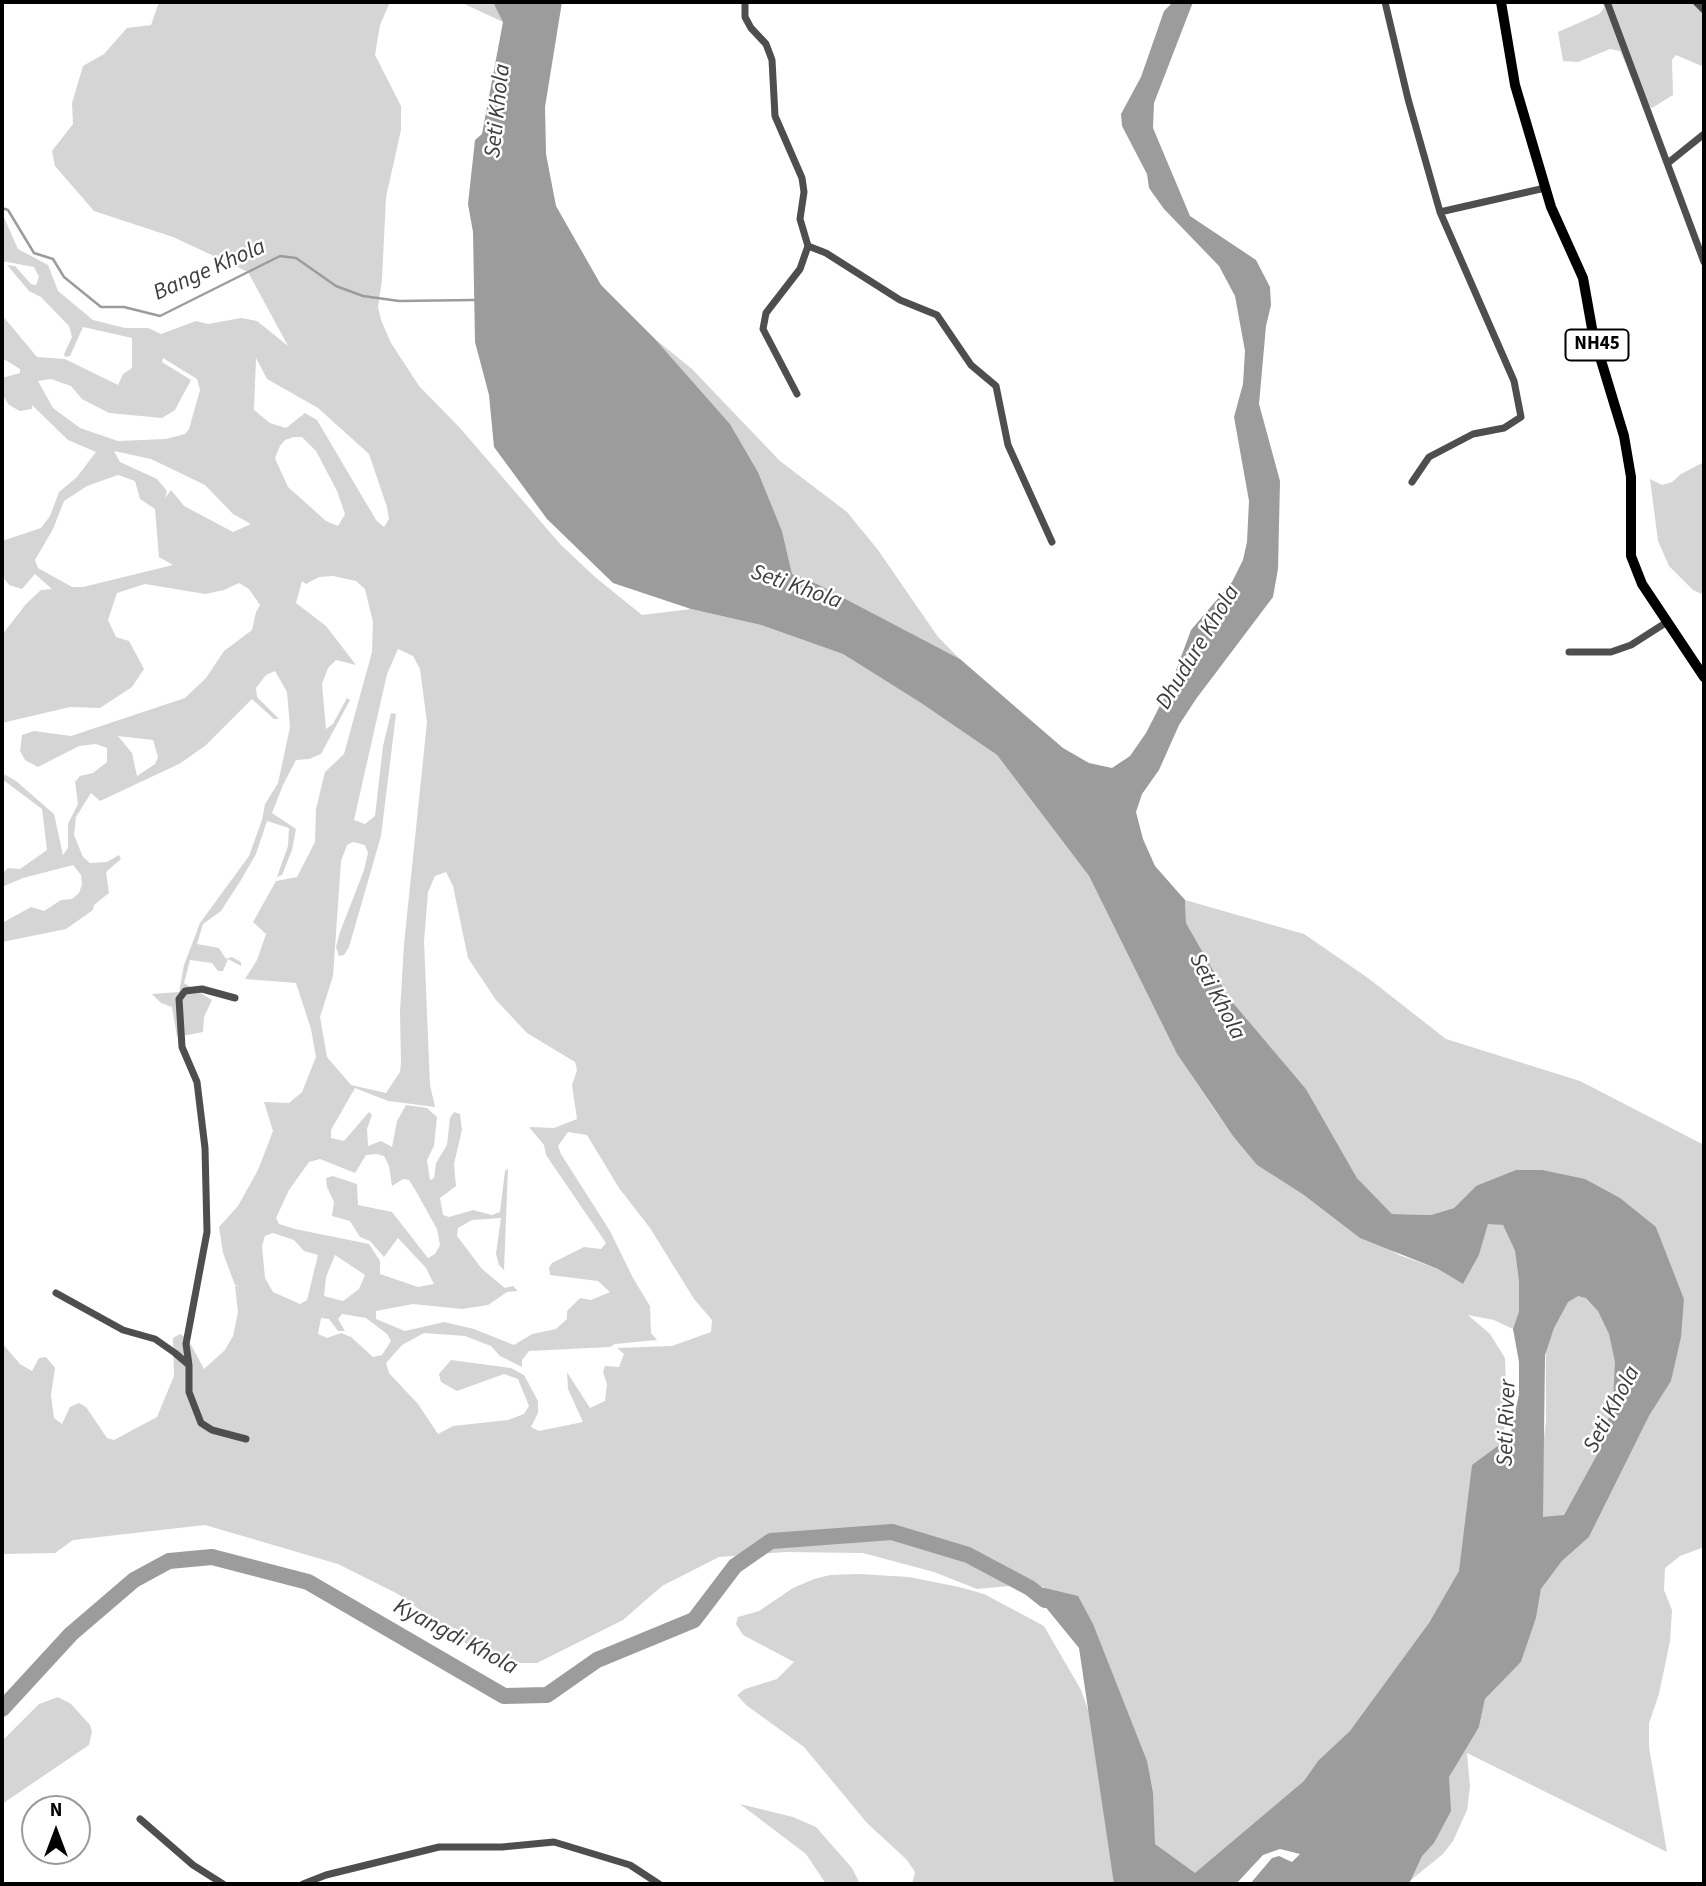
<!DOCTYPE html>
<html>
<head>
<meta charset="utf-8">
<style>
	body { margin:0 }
	#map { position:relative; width:1706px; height:1886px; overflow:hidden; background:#fff; font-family:"Source Sans 3",sans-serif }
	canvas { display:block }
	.frame { position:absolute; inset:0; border:4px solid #000; pointer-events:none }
	.north { position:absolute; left:21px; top:1795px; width:70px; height:70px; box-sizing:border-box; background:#fff; border:2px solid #999; border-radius:50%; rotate:0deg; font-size:19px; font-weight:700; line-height:28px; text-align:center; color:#000 }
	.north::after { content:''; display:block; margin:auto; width:24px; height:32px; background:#000; clip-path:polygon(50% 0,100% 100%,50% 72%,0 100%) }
</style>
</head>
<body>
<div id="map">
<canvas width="1706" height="1886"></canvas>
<div class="frame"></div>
<div class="north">N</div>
</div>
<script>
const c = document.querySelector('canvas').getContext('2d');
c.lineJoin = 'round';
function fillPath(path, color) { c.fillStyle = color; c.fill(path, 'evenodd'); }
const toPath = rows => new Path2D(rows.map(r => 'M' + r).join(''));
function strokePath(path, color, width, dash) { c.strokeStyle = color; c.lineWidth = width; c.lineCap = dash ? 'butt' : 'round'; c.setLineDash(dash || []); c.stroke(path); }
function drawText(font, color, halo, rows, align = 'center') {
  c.font = font + ' "Source Sans 3",sans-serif'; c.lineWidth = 5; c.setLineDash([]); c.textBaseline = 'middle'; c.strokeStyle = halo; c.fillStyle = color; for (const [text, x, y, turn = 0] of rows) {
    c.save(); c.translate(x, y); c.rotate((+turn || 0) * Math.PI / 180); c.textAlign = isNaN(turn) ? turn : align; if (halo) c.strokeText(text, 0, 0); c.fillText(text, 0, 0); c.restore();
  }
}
fillPath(toPath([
	[159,2,390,2,380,25,375,55,401,106,401,130,386,197,382,280,378,307,381,320,391,343,419,386,460,428,561,545,595,577,642,615,691,609,761,625,843,654,921,703,997,755,1089,876,1177,1054,1216,1112,1257,1165,1399,1255,1438,1269,1463,1284,1479,1255,1488,1223,1503,1225,1515,1251,1519,1282,1519,1311,1513,1329,1494,1320,1468,1315,1490,1334,1505,1358,1507,1418,1504,1429,1510,1437,1468,1584,1367,1731,1197,1884,1148,1884,1105,1683,1045,1588,1032,1584,977,1589,934,1572,863,1553,785,1552,719,1557,662,1586,623,1620,537,1663,493,1663,398,1594,338,1564,205,1525,73,1540,55,1553,2,1554,2,1343,20,1364,32,1371,39,1358,46,1357,55,1368,51,1395,54,1418,62,1424,70,1407,79,1403,86,1407,107,1438,114,1440,157,1417,174,1376,173,1338,180,1334,188,1339,204,1369,225,1350,233,1336,238,1312,235,1286,239,1286,235,1285,223,1253,219,1227,238,1206,258,1170,273,1131,264,1102,289,1103,302,1092,316,1057,311,1029,296,983,245,979,257,960,266,934,253,922,276,881,297,877,315,842,316,809,325,772,344,754,372,652,373,622,365,589,356,581,333,576,319,577,306,584,302,581,296,603,326,626,356,665,336,660,328,668,322,684,326,729,333,724,347,698,350,700,321,754,309,759,296,760,283,785,272,813,296,829,292,850,282,875,277,877,288,846,289,828,267,821,256,854,241,880,221,911,203,924,197,944,219,948,226,959,232,957,241,962,241,966,228,959,223,971,218,971,212,963,190,960,184,983,212,1000,204,1017,203,1032,177,1037,172,1007,161,1003,152,994,179,992,184,965,200,923,249,856,262,820,265,804,278,783,290,727,287,692,275,671,266,675,256,688,257,697,279,719,274,719,252,699,205,746,179,764,100,801,91,793,76,817,74,835,83,857,90,863,107,862,119,855,121,859,106,872,109,893,94,905,93,910,66,929,2,942,2,923,31,907,44,911,61,900,72,899,79,893,82,884,81,875,73,865,23,878,2,887,2,874,8,868,20,869,47,850,42,809,2,779,2,773,16,781,54,814,63,855,68,848,68,824,78,804,75,782,80,776,93,773,107,762,107,748,96,744,79,746,38,767,25,760,20,751,22,735,34,731,71,736,185,698,206,678,224,651,252,630,256,612,260,605,249,589,239,583,224,590,205,594,145,584,117,593,108,620,116,637,129,641,144,669,132,687,100,708,70,707,2,723,2,635,26,604,41,590,52,589,35,574,22,589,9,585,2,576,2,541,41,528,50,516,59,492,77,477,96,452,68,440,32,405,32,409,20,411,9,405,2,394,2,378,20,373,20,369,2,358,2,315,37,357,65,359,118,385,123,374,132,368,132,338,83,327,70,356,65,357,64,354,72,337,69,326,41,297,29,291,7,265,15,266,31,284,36,285,39,277,34,267,2,261,2,213,18,249,48,265,58,291,93,320,125,328,148,328,161,334,196,321,208,324,241,318,257,321,288,346,248,272,173,237,94,211,55,166,52,151,73,124,72,103,83,66,104,54,127,28,151,25],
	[163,358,197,379,200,390,189,429,185,434,166,439,118,441,80,428,53,408,38,381,51,379,71,386,82,399,109,413,162,418,175,410,191,380,162,362],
	[256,358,267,379,318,408,369,454,387,507,389,519,384,527,376,520,317,420,305,413,286,428,270,423,254,410],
	[294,437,302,437,316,451,337,491,345,514,338,526,326,521,288,487,278,465,275,458,280,446,285,440],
	[114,451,151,459,205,485,233,514,251,524,233,532,184,506,171,490,165,498,167,491,157,479,120,462],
	[118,475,135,481,140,499,155,509,159,557,173,565,83,587,72,587,38,568,35,560,53,529,64,501,87,486],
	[398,649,413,656,420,669,427,722,404,944,400,1012,401,1062,400,1072,386,1093,351,1085,327,1057,320,1017,333,976,341,861,347,845,353,842,365,845,368,853,364,870,340,932,336,947,339,956,344,955,349,947,381,836,396,714,391,713,383,746,375,816,365,824,354,820,387,674],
	[118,736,153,740,158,757,155,764,137,776,132,753],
	[446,872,453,886,468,958,496,1000,527,1033,575,1062,577,1070,572,1085,577,1119,554,1128,529,1127,544,1145,546,1155,606,1243,601,1249,584,1247,552,1263,549,1268,550,1275,598,1281,610,1292,591,1300,580,1298,567,1311,567,1319,556,1329,532,1334,514,1345,474,1329,444,1322,405,1331,376,1319,376,1311,413,1304,462,1309,488,1305,507,1292,518,1291,513,1286,505,1288,482,1269,457,1236,458,1228,472,1220,501,1218,496,1254,499,1265,504,1270,508,1168,505,1171,500,1212,492,1215,473,1210,449,1217,443,1215,440,1198,456,1186,454,1164,462,1130,460,1114,454,1112,450,1118,447,1145,436,1163,434,1178,430,1180,427,1160,434,1146,437,1117,427,1108,406,1105,397,1121,392,1147,381,1141,368,1146,367,1129,372,1115,369,1112,344,1141,331,1138,331,1130,355,1088,388,1101,435,1107,430,1085,424,941,428,892,435,876],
	[568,1132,587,1135,619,1188,650,1228,694,1299,712,1320,711,1332,672,1346,617,1348,624,1354,619,1367,605,1366,603,1372,607,1384,605,1401,590,1408,567,1372,568,1389,583,1422,539,1431,531,1427,538,1413,538,1401,524,1375,511,1368,451,1360,439,1374,441,1382,457,1391,504,1374,518,1379,529,1406,524,1414,508,1420,453,1426,438,1434,418,1404,389,1373,386,1363,402,1345,424,1333,465,1336,491,1346,500,1356,522,1367,522,1360,529,1351,610,1347,615,1344,657,1340,651,1333,650,1306,633,1278,610,1231,561,1154,558,1146],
	[377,1154,384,1156,389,1166,392,1186,403,1179,409,1180,417,1193,437,1229,440,1245,435,1254,428,1258,392,1212,358,1205,357,1184,333,1176,326,1178,327,1187,334,1202,332,1216,350,1221,360,1237,370,1241,384,1257,398,1238,426,1268,434,1284,418,1287,380,1274,380,1261,369,1244,295,1229,279,1224,276,1218,289,1190,309,1162,320,1159,355,1173,366,1155],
	[273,1233,294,1240,304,1251,318,1255,307,1300,300,1304,273,1292,265,1278,262,1246,265,1236],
	[335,1255,365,1275,359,1289,343,1301,324,1296,326,1277],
	[342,1314,366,1318,387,1334,391,1341,382,1355,373,1357,351,1337,341,1333,327,1338,318,1334,321,1318,329,1319,338,1331,345,1331,338,1319],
	[460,2,511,2,503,22],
	[1603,2,1704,2,1704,67,1676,55,1672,60,1673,95,1652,108,1641,100,1620,51,1610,49,1578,62,1563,61,1558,32,1599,14,1604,8],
	[655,339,692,369,780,461,847,512,878,550,938,637,960,659,817,584,792,575,782,531,758,472,730,424],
	[1702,463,1704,464,1704,595,1693,590,1669,566,1658,541,1650,479,1662,485,1672,482,1681,474],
	[1185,900,1304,934,1368,978,1446,1039,1580,1081,1704,1145,1704,1547,1680,1556,1665,1568,1664,1590,1672,1610,1670,1641,1659,1694,1649,1723,1649,1747,1667,1852,1467,1753,1470,1787,1467,1810,1453,1841,1443,1854,1406,1884,1438,1789,1479,1727,1485,1699,1521,1662,1536,1618,1541,1589,1562,1561,1589,1537,1649,1416,1671,1381,1684,1299,1656,1227,1476,1186,1454,1208,1431,1215,1392,1214,1357,1178,1306,1089,1229,998,1186,923],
	[1545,1208,1646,1305,1600,1449,1564,1515,1555,1518,1543,1517,1542,1455,1546,1421],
	[859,1574,909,1577,959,1587,984,1594,1044,1626,1081,1690,1100,1743,1127,1884,912,1884,915,1872,907,1860,867,1823,804,1747,746,1705,737,1695,745,1689,777,1679,794,1662,743,1635,736,1624,738,1617,759,1611,793,1588,814,1579,830,1575],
	[58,1697,71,1704,90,1725,92,1732,89,1745,2,1804,2,1741,39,1704],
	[740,1804,793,1817,816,1827,852,1868,860,1884,826,1884,806,1854]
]), '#d5d5d5');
fillPath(toPath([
	[493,2,562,2,545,107,546,154,556,206,601,285,655,339,730,424,758,472,782,531,792,574,817,584,960,659,1063,748,1089,763,1112,768,1130,756,1146,733,1171,684,1191,630,1232,582,1243,560,1247,542,1249,501,1234,417,1243,384,1245,351,1235,296,1219,266,1164,209,1149,188,1147,174,1122,126,1121,114,1141,77,1164,11,1173,2,1193,2,1154,103,1153,128,1190,216,1256,260,1270,287,1271,305,1266,326,1259,404,1280,481,1278,569,1273,597,1196,699,1179,725,1159,770,1142,794,1136,812,1143,839,1155,866,1185,900,1186,923,1229,998,1306,1089,1357,1178,1392,1214,1431,1215,1454,1208,1476,1186,1516,1170,1542,1170,1585,1179,1620,1198,1656,1227,1684,1299,1681,1337,1671,1381,1649,1416,1589,1537,1562,1561,1541,1589,1536,1618,1521,1662,1485,1699,1479,1727,1449,1777,1451,1811,1434,1843,1422,1856,1409,1884,1250,1884,1272,1858,1279,1856,1292,1862,1300,1854,1280,1849,1263,1855,1236,1884,1114,1884,1079,1648,1030,1588,1045,1588,1078,1596,1093,1624,1147,1761,1153,1793,1155,1844,1195,1873,1304,1781,1318,1761,1350,1731,1429,1623,1459,1571,1472,1465,1510,1437,1519,1394,1519,1362,1513,1329,1519,1311,1519,1282,1515,1251,1503,1225,1488,1224,1479,1255,1463,1284,1438,1269,1360,1238,1304,1195,1257,1165,1233,1136,1177,1054,1089,876,997,755,921,703,843,654,761,625,691,609,613,583,547,519,494,447,489,395,475,342,473,232,468,204,475,140,482,134,503,22],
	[1578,1296,1586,1298,1598,1311,1609,1334,1615,1362,1613,1402,1600,1449,1564,1515,1543,1517,1545,1355,1554,1328,1568,1302]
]), '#9c9c9c');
strokePath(toPath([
	[2,208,8,210,34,253,53,259,64,277,101,307,124,307,160,316,280,256,296,258,336,286,363,296,399,301,474,300]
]), '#9c9c9c', 2.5);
strokePath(toPath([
	[2,1709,71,1634,134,1580,169,1561,212,1557,308,1582,504,1696,547,1695,597,1660,694,1620,735,1566,771,1541,892,1532,968,1555,1030,1588,1045,1600]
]), '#9c9c9c', 16);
strokePath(toPath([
	[745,2,745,17,751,28,766,44,772,60,775,116,802,178,804,192,800,219,808,246,800,269,766,313,763,329,797,394],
	[1385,2,1408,99,1440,212,1545,188],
	[1607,2,1704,262],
	[1696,2,1704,10],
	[1668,163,1704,134],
	[808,246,826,253,900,300,937,315,971,365,996,386,1008,445,1052,542],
	[1412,482,1429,457,1473,434,1504,428,1521,417,1514,381,1440,212],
	[1569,652,1611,652,1631,645,1667,622],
	[56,1293,123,1330,155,1339,175,1353,189,1365,189,1392,201,1423,212,1430,246,1439],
	[189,1365,186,1344,207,1232,205,1148,197,1082,182,1047,179,999,185,991,202,989,235,998],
	[140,1819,193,1865,223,1884],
	[303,1884,326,1875,439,1847,502,1847,554,1842,630,1865,659,1884]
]), '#4e4e4e', 7);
strokePath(toPath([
	[1501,2,1515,85,1551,207,1583,278,1593,334,1624,436,1631,477,1631,556,1642,584,1704,677]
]), '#000', 10);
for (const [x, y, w] of [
	[1597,345,63]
]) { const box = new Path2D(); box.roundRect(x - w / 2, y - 15.5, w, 31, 5); c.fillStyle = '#fff'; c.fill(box); strokePath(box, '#000', 2); }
drawText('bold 19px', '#000', null, [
	["NH45",1597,345]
]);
drawText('italic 23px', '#3d3d3d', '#fff', [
	["Seti Khola",499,111,-84],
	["Bange Khola",210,271,-24],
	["Seti Khola",796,588,19],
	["Dhudure Khola",1199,648,-59],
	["Seti Khola",1216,997,62],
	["Seti Khola",1613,1410,-62],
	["Seti River",1508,1423,-88],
	["Kyangdi Khola",455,1638,28]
]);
</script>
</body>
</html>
